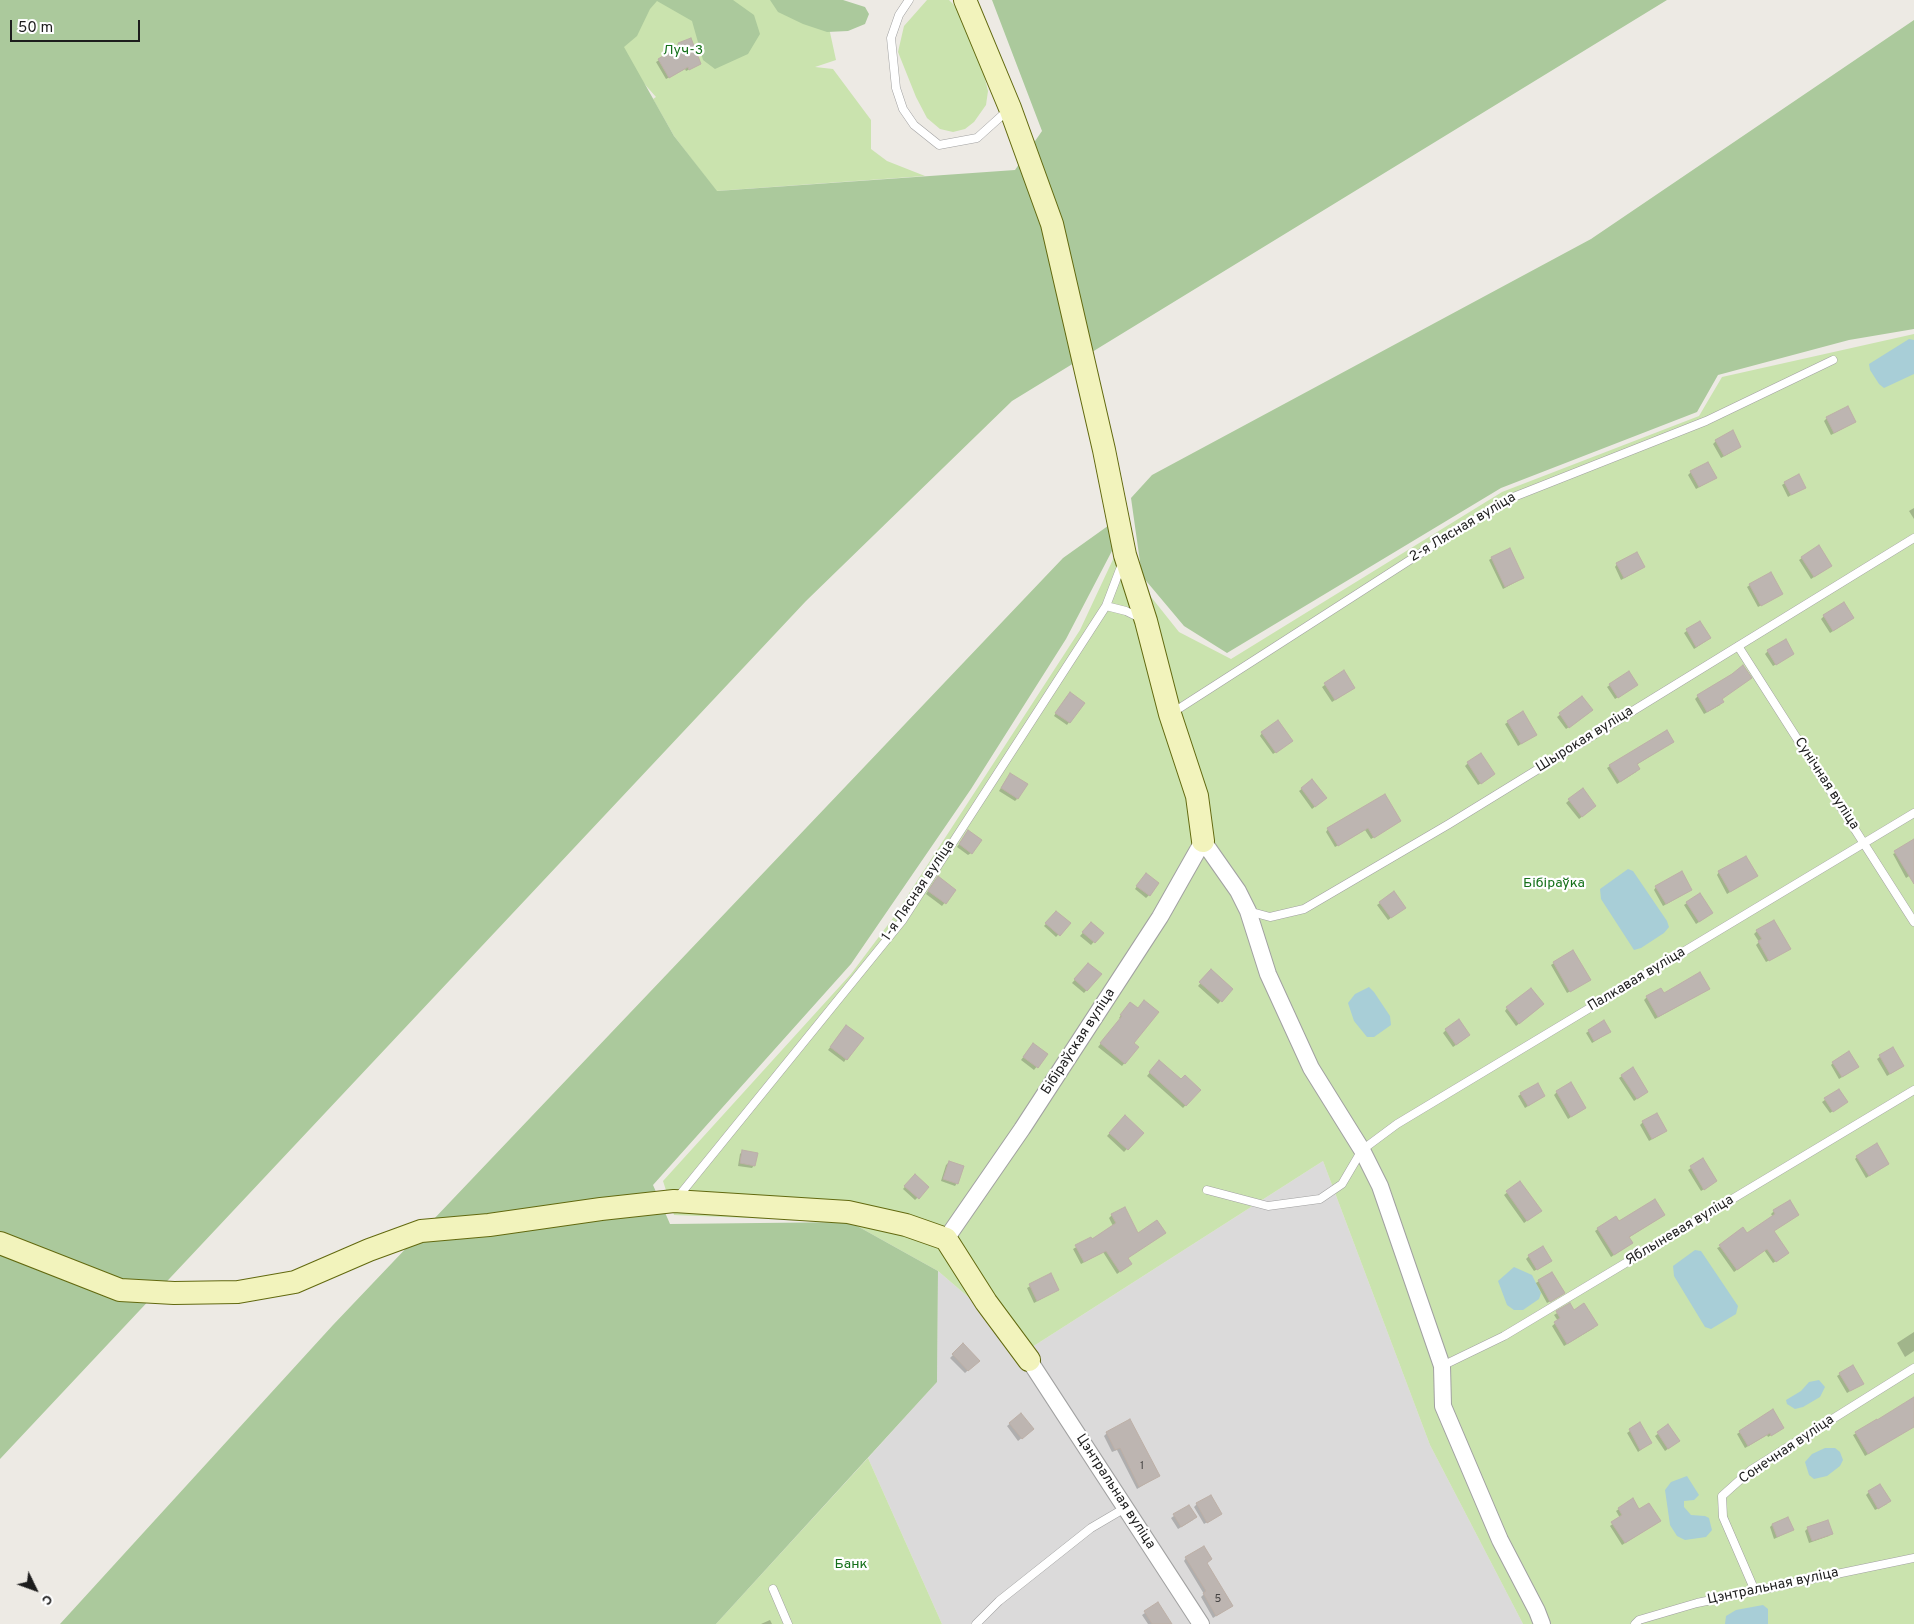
<!DOCTYPE html>
<html>
<head>
<meta charset="utf-8">
<style>
	body { margin:0 }
	#map { position:relative; width:1914px; height:1624px; overflow:hidden; background:#edeae4; font-family:Overpass,sans-serif }
	canvas { display:block }
	.north { position:absolute; left:10px; top:1564px; width:50px; height:50px; -webkit-text-stroke:4px #fff; paint-order:stroke; rotate:132deg; font-size:14px; font-weight:700; line-height:20px; text-align:center; color:#1d1d1d }
	.north::after { content:''; display:block; margin:auto; width:18px; height:22px; background:#1d1d1d; clip-path:polygon(50% 0,100% 100%,50% 72%,0 100%) }
	.scale { position:absolute; left:10px; top:20px; width:130px; height:22px; box-sizing:border-box; border:2px solid #1d1d1d; border-top:0; padding-left:6px; font-size:15px; line-height:18px; white-space:nowrap; color:#1d1d1d; -webkit-text-stroke:4px #fff; paint-order:stroke }
</style>
</head>
<body>
<div id="map">
<canvas width="1914" height="1624"></canvas>
<div class="north">С</div>
<div class="scale">50 m</div>
</div>
<script>
const c = document.querySelector('canvas').getContext('2d');
c.lineJoin = 'round';
function fillPath(path, color) { c.fillStyle = color; c.fill(path, 'evenodd'); }
const toPath = rows => new Path2D(rows.map(r => 'M' + r).join(''));
function strokePath(path, color, width, dash) { c.strokeStyle = color; c.lineWidth = width; c.lineCap = dash ? 'butt' : 'round'; c.setLineDash(dash || []); c.stroke(path); }
function drawText(font, color, halo, rows, align = 'center') {
  c.font = font + ' Overpass,sans-serif'; c.lineWidth = 4.5; c.setLineDash([]); c.textBaseline = 'middle'; c.strokeStyle = halo; c.fillStyle = color; for (const [text, x, y, turn = 0] of rows) {
    c.save(); c.translate(x, y); c.rotate((+turn || 0) * Math.PI / 180); c.textAlign = isNaN(turn) ? turn : align; if (halo) c.strokeText(text, 0, 0); c.fillText(text, 0, 0); c.restore();
  }
}
fillPath(toPath([
	[1323,1161,1430,1445,1523,1624,942,1624,868,1458,937,1382,938,1271,1029,1349]
]), '#dbdada');
fillPath(toPath([
	[570,0,823,0,836,60,815,67,833,69,871,120,871,149,887,161,925,176,716,191,674,136,653,99,656,97],
	[927,0,949,0,953,4,964,19,984,75,988,91,986,105,974,122,965,129,953,132,940,129,927,118,916,97,898,52,904,26],
	[1914,334,1914,1624,1523,1624,1430,1445,1323,1161,1029,1349,938,1271,850,1222,674,1215,663,1181,851,974,893,918,1080,630,1116,553,1179,632,1231,659,1502,492,1699,416,1722,377],
	[868,1458,942,1624,716,1624]
]), '#cae3ae');
fillPath(toPath([
	[0,0,733,0,754,15,760,34,748,54,715,69,703,60,692,21,657,1,650,9,637,36,624,47,674,136,717,191,1015,170,1042,131,992,0,1667,0,1012,401,806,601,0,1459],
	[770,0,843,0,865,7,869,14,865,24,848,31,827,32,803,24,778,12],
	[1914,20,1914,329,1849,340,1718,375,1697,412,1501,488,1227,653,1184,626,1142,576,1131,498,1152,475,1591,239],
	[1112,523,1114,547,1066,639,971,789,851,964,653,1185,670,1224,850,1222,938,1271,937,1382,716,1624,60,1624,333,1325,1063,558]
]), '#abc99c');
fillPath(toPath([
	[1909,339,1914,340,1914,374,1884,388,1879,384,1870,370,1869,364],
	[1628,869,1633,871,1667,921,1669,927,1664,933,1641,948,1634,950,1601,899,1600,889],
	[1369,987,1374,992,1390,1016,1391,1025,1374,1037,1367,1037,1354,1021,1348,1003,1355,994],
	[1695,1250,1701,1251,1738,1306,1736,1314,1711,1329,1705,1327,1674,1276,1673,1266],
	[1514,1267,1532,1275,1541,1293,1539,1299,1523,1310,1514,1310,1507,1305,1498,1281],
	[1819,1380,1825,1387,1820,1397,1803,1407,1795,1409,1787,1404,1786,1400,1801,1391,1809,1382],
	[1825,1448,1835,1448,1840,1452,1843,1460,1840,1466,1827,1476,1814,1479,1809,1475,1805,1462,1812,1454],
	[1687,1476,1699,1495,1694,1500,1684,1501,1684,1507,1691,1515,1705,1516,1709,1518,1712,1530,1706,1537,1685,1540,1677,1536,1670,1525,1665,1490,1671,1482],
	[1763,1605,1768,1609,1768,1624,1725,1624,1726,1616,1736,1610]
]), '#a8ced7');
fillPath(toPath([
	[678,44,700,64,686,71,685,69,666,79,656,62,677,49,676,47],
	[1827,418,1855,422,1831,435,1824,421],
	[1716,441,1737,449,1721,458,1713,444],
	[1691,472,1712,480,1696,489,1688,475],
	[1785,483,1804,487,1788,497,1782,485],
	[1914,508,1914,519,1909,511],
	[1492,558,1523,578,1503,589,1489,560],
	[1802,558,1828,568,1811,579,1799,560],
	[1617,564,1644,567,1621,580,1615,567],
	[1750,585,1778,596,1758,607,1747,587],
	[1824,616,1849,621,1830,633,1821,619],
	[1699,622,1706,641,1694,649,1684,633],
	[1768,651,1790,656,1773,666,1765,654],
	[1343,672,1351,690,1332,702,1322,687],
	[1610,685,1634,687,1615,699,1607,687],
	[1067,696,1083,703,1067,725,1054,716],
	[1698,696,1721,699,1720,705,1704,714,1695,699],
	[1582,698,1589,713,1566,729,1557,717],
	[1522,713,1532,737,1518,746,1505,724],
	[1262,733,1289,743,1273,754,1260,736],
	[1673,742,1636,765,1636,772,1617,784,1607,768,1610,766],
	[1468,763,1491,777,1478,785,1465,766],
	[1007,778,1017,799,1015,801,999,791],
	[1312,781,1322,801,1312,809,1299,791],
	[1582,789,1592,809,1579,819,1566,803],
	[1400,821,1371,839,1365,830,1335,847,1326,832,1328,829],
	[966,834,971,853,968,855,957,847],
	[1914,844,1914,873,1906,878,1893,854],
	[1719,872,1756,876,1727,894,1717,875],
	[1143,878,1149,895,1146,898,1135,889],
	[935,880,955,890,942,906,926,894],
	[1656,887,1688,892,1663,906,1654,890],
	[1380,903,1402,910,1388,920,1377,905],
	[1687,903,1708,916,1696,924,1684,905],
	[1054,915,1069,923,1056,937,1044,926],
	[1091,924,1102,933,1091,945,1080,936],
	[1757,931,1786,951,1766,962,1756,945,1759,942,1754,934],
	[1554,963,1586,982,1567,993,1551,965],
	[1088,965,1100,975,1084,993,1072,983],
	[1211,971,1231,989,1218,1004,1198,986],
	[1709,989,1655,1019,1644,1000,1647,997],
	[1128,1006,1138,1009,1132,1044,1137,1048,1122,1066,1098,1047,1121,1019,1119,1018],
	[1540,1007,1516,1026,1505,1011,1507,1008],
	[844,1029,846,1059,844,1062,828,1050],
	[1446,1030,1466,1038,1453,1047,1443,1033],
	[1589,1031,1610,1032,1592,1043,1586,1033],
	[1031,1047,1047,1054,1034,1070,1021,1060],
	[1892,1048,1900,1068,1887,1076,1877,1059],
	[1833,1063,1855,1069,1839,1079,1831,1065],
	[1156,1065,1181,1081,1199,1090,1183,1108,1147,1076],
	[1622,1076,1644,1094,1634,1101,1619,1078],
	[1839,1090,1843,1104,1830,1113,1822,1102],
	[1557,1092,1585,1108,1568,1119,1554,1095],
	[1521,1094,1544,1096,1525,1108,1518,1096],
	[1125,1117,1142,1133,1124,1152,1107,1136],
	[1643,1122,1663,1133,1649,1141,1640,1125],
	[742,1152,754,1165,752,1168,738,1166,740,1154],
	[1857,1157,1885,1166,1866,1178,1855,1159],
	[1703,1160,1713,1183,1701,1191,1688,1170],
	[949,1162,957,1183,955,1186,941,1181,946,1165],
	[915,1175,928,1187,915,1200,903,1189],
	[1520,1183,1537,1213,1524,1223,1504,1195],
	[1789,1201,1773,1231,1785,1255,1773,1263,1764,1250,1734,1272,1717,1248,1747,1235,1773,1217,1771,1214,1774,1211],
	[1112,1215,1138,1234,1127,1258,1128,1266,1117,1274,1103,1252,1081,1264,1073,1249,1091,1239,1091,1240,1113,1226,1109,1218],
	[1615,1217,1619,1223,1661,1217,1628,1238,1629,1245,1611,1257,1595,1231],
	[1529,1256,1547,1264,1534,1271,1526,1259],
	[1050,1275,1057,1290,1034,1303,1027,1288],
	[1539,1281,1560,1296,1547,1303,1536,1283],
	[1570,1305,1574,1311,1594,1328,1564,1346,1552,1326,1558,1321,1554,1315],
	[1914,1332,1914,1351,1905,1357,1897,1343],
	[963,1345,978,1361,965,1373,950,1358],
	[1840,1374,1859,1386,1847,1393,1837,1376],
	[1914,1403,1914,1426,1865,1456,1853,1435],
	[1021,1415,1030,1431,1018,1441,1007,1426],
	[1640,1424,1650,1443,1638,1452,1627,1433],
	[1668,1426,1676,1443,1665,1451,1655,1436],
	[1780,1430,1768,1437,1767,1435,1745,1448,1737,1434,1740,1432],
	[1107,1433,1158,1476,1137,1489,1117,1450,1112,1452,1104,1436],
	[1869,1492,1887,1504,1875,1510,1866,1495],
	[1197,1504,1220,1514,1204,1524,1194,1507],
	[1188,1506,1193,1520,1178,1529,1171,1518],
	[1619,1509,1639,1511,1657,1523,1622,1545,1610,1526,1620,1518,1616,1511],
	[1772,1525,1792,1530,1774,1539,1770,1527],
	[1808,1528,1831,1533,1829,1536,1809,1543,1805,1531],
	[1186,1558,1228,1608,1213,1618,1201,1597,1204,1594,1184,1561],
	[1158,1604,1171,1624,1148,1624,1142,1615],
	[770,1620,772,1624,761,1624]
]), '#0003');
const building = toPath([
	[691,38,701,64,689,70,688,67,669,78,658,59,679,46,678,43,691,38],
	[1848,406,1856,422,1834,433,1826,417,1848,406],
	[1733,430,1741,447,1724,456,1715,440,1733,430],
	[1708,462,1717,478,1699,487,1690,471,1708,462],
	[1799,474,1806,488,1791,495,1784,482,1799,474],
	[1819,545,1832,566,1814,577,1801,557,1819,545],
	[1510,548,1524,578,1505,587,1491,557,1510,548],
	[1637,552,1645,567,1624,578,1616,563,1637,552],
	[1771,572,1783,594,1761,606,1749,584,1771,572],
	[1844,602,1854,618,1833,631,1823,615,1844,602],
	[1700,621,1711,638,1696,647,1686,629,1700,621],
	[1786,639,1794,654,1776,665,1767,650,1786,639],
	[1743,665,1752,678,1722,699,1724,702,1707,712,1697,695,1732,674,1743,665],
	[1344,670,1355,688,1335,700,1324,683,1344,670],
	[1629,671,1638,685,1618,698,1609,684,1629,671],
	[1070,692,1085,703,1070,723,1055,713,1070,692],
	[1582,696,1593,710,1569,728,1559,713,1582,696],
	[1523,711,1537,735,1521,744,1507,721,1523,711],
	[1278,720,1293,741,1276,753,1261,732,1278,720],
	[1667,730,1674,742,1637,764,1640,769,1620,782,1609,765,1667,730],
	[1481,753,1495,774,1481,784,1467,762,1481,753],
	[1010,773,1028,784,1018,799,1001,788,1010,773],
	[1312,779,1327,798,1315,807,1301,788,1312,779],
	[1583,788,1596,806,1582,817,1568,799,1583,788],
	[1385,794,1401,821,1374,838,1368,828,1338,846,1327,828,1385,794],
	[968,830,982,840,972,854,959,844,968,830],
	[1914,839,1914,884,1894,851,1914,839],
	[1746,856,1758,876,1730,892,1718,871,1746,856],
	[1682,871,1692,890,1666,904,1655,886,1682,871],
	[1146,873,1159,883,1150,896,1136,886,1146,873],
	[938,876,956,890,946,904,928,891,938,876],
	[1394,891,1406,908,1391,918,1379,902,1394,891],
	[1700,893,1713,913,1699,922,1686,902,1700,893],
	[1056,911,1071,923,1060,936,1045,923,1056,911],
	[1774,920,1791,949,1769,961,1758,941,1762,939,1756,930,1774,920],
	[1091,922,1104,933,1095,943,1082,932,1091,922],
	[1573,950,1591,980,1570,992,1553,962,1573,950],
	[1088,963,1102,974,1087,991,1074,979,1088,963],
	[1211,969,1233,989,1222,1002,1199,982,1211,969],
	[1700,972,1710,989,1658,1017,1646,996,1661,988,1664,993,1700,972],
	[1531,988,1544,1004,1519,1024,1506,1007,1531,988],
	[1144,1000,1159,1012,1134,1043,1139,1047,1125,1064,1100,1043,1122,1016,1120,1015,1130,1002,1138,1008,1144,1000],
	[1459,1019,1470,1035,1456,1045,1445,1029,1459,1019],
	[1604,1020,1611,1032,1594,1041,1588,1030,1604,1020],
	[846,1025,864,1038,847,1060,830,1047,846,1025],
	[1033,1043,1048,1054,1038,1068,1023,1057,1033,1043],
	[1893,1047,1904,1066,1890,1074,1879,1055,1893,1047],
	[1849,1051,1859,1067,1842,1077,1832,1062,1849,1051],
	[1159,1060,1181,1079,1185,1075,1201,1090,1186,1106,1149,1072,1159,1060],
	[1633,1067,1648,1092,1637,1099,1621,1075,1633,1067],
	[1571,1082,1586,1108,1571,1117,1556,1091,1571,1082],
	[1538,1083,1545,1096,1528,1106,1520,1093,1538,1083],
	[1839,1089,1848,1102,1833,1112,1824,1098,1839,1089],
	[1657,1113,1667,1131,1652,1139,1642,1121,1657,1113],
	[1125,1115,1144,1133,1128,1150,1109,1133,1125,1115],
	[1877,1143,1889,1164,1869,1176,1856,1156,1877,1143],
	[742,1150,758,1153,755,1166,740,1163,742,1150],
	[1703,1158,1717,1181,1704,1190,1690,1166,1703,1158],
	[949,1161,964,1166,958,1184,943,1179,949,1161],
	[915,1174,929,1187,919,1199,904,1186,915,1174],
	[1520,1181,1542,1211,1527,1221,1506,1191,1520,1181],
	[1655,1199,1665,1215,1629,1237,1633,1243,1614,1255,1597,1228,1616,1216,1619,1221,1655,1199],
	[1790,1200,1799,1215,1774,1231,1789,1253,1776,1262,1767,1249,1737,1270,1719,1245,1743,1227,1747,1233,1775,1214,1773,1210,1790,1200],
	[1125,1207,1138,1233,1157,1220,1166,1233,1128,1258,1132,1264,1120,1272,1106,1251,1084,1262,1075,1245,1091,1237,1092,1239,1116,1223,1111,1214,1125,1207],
	[1543,1246,1552,1261,1537,1270,1528,1255,1543,1246],
	[1552,1272,1565,1293,1550,1302,1538,1280,1552,1272],
	[1051,1273,1059,1290,1037,1301,1029,1284,1051,1273],
	[1570,1303,1574,1310,1584,1303,1598,1325,1567,1344,1554,1322,1560,1318,1556,1311,1570,1303],
	[963,1343,980,1361,968,1371,952,1354,963,1343],
	[1853,1365,1864,1384,1850,1391,1839,1373,1853,1365],
	[1914,1397,1914,1427,1868,1454,1855,1432,1877,1419,1877,1420,1914,1397],
	[1773,1409,1784,1428,1771,1436,1770,1433,1748,1446,1739,1431,1773,1409],
	[1021,1413,1034,1429,1022,1439,1009,1423,1021,1413],
	[1130,1419,1160,1476,1139,1487,1120,1448,1115,1450,1106,1432,1130,1419],
	[1640,1422,1652,1443,1640,1450,1629,1429,1640,1422],
	[1668,1424,1680,1441,1668,1449,1657,1432,1668,1424],
	[1880,1484,1891,1501,1878,1509,1868,1491,1880,1484],
	[1211,1495,1222,1514,1207,1523,1196,1503,1211,1495],
	[1633,1498,1639,1509,1649,1503,1661,1521,1625,1543,1611,1522,1622,1515,1618,1508,1633,1498],
	[1189,1505,1197,1517,1181,1527,1173,1514,1189,1505],
	[1788,1517,1794,1530,1777,1537,1772,1524,1788,1517],
	[1828,1520,1833,1534,1812,1541,1807,1527,1828,1520],
	[1204,1546,1212,1559,1207,1563,1233,1606,1216,1616,1203,1593,1206,1591,1185,1557,1204,1546],
	[1158,1602,1172,1624,1152,1624,1144,1611,1158,1602]
]);
fillPath(building, '#bdb5b1');
strokePath(building, '#bdb0a7', 1);
const lane = toPath([
	[909,0,899,15,891,38,896,88,903,109,914,125,939,145,977,138,1007,111],
	[1106,606,1126,611,1140,618],
	[1738,646,1914,922],
	[1172,713,1424,551,1511,498,1706,421,1833,360],
	[1248,911,1270,917,1304,909,1449,824,1914,538],
	[1207,1190,1268,1206,1320,1199,1342,1184,1362,1150,1397,1124,1914,813],
	[678,1197,902,921,1106,606,1122,564],
	[1442,1366,1504,1336,1914,1090],
	[773,1589,788,1624],
	[1755,1591,1723,1517,1722,1496,1751,1470,1914,1368],
	[976,1624,999,1601,1091,1528,1125,1508],
	[1635,1624,1639,1620,1697,1603,1914,1558]
]);
const street = toPath([
	[946,1239,1022,1129,1160,917,1203,841,1238,891,1248,911,1268,974,1311,1068,1362,1150,1380,1186,1442,1366,1443,1406,1500,1540,1537,1611,1542,1624],
	[1029,1360,1201,1624]
]);
const secondary = toPath([
	[965,0,1010,108,1052,224,1104,450,1125,555,1146,621,1170,714,1197,796,1203,841],
	[0,1243,120,1290,174,1293,238,1292,295,1282,369,1250,421,1231,489,1225,601,1209,674,1201,848,1212,906,1225,946,1239,986,1302,1029,1360]
]);
strokePath(lane, '#a1a1a1', 9);
strokePath(street, '#a1a1a1', 18);
strokePath(secondary, '#62690f', 24);
strokePath(lane, '#fff', 8);
strokePath(street, '#fff', 16);
strokePath(secondary, '#f2f3bc', 22);
drawText('11px', '#454342', null, [
	["1",1142,1467],
	["5",1218,1600]
]);
drawText('14px', '#15701a', '#fff', [
	["Луч-3",683,51],
	["Бібіраўка",1554,884],
	["Банк",851,1565]
]);
drawText('14px', '#1d1d1d', '#fff', [
	["2-я Лясная вуліца",1463,528,-31],
	["Шырокая вуліца",1585,740,-32],
	["Сунічная вуліца",1826,784,57],
	["1-я Лясная вуліца",919,891,-56],
	["Палкавая вуліца",1637,980,-31],
	["Бібіраўская вуліца",1079,1042,-57],
	["Яблыневая вуліца",1680,1231,-31],
	["Сонечная вуліца",1787,1450,-34],
	["Цэнтральная вуліца",1115,1492,57],
	["Цэнтральная вуліца",1773,1587,-12]
]);
</script>
</body>
</html>
